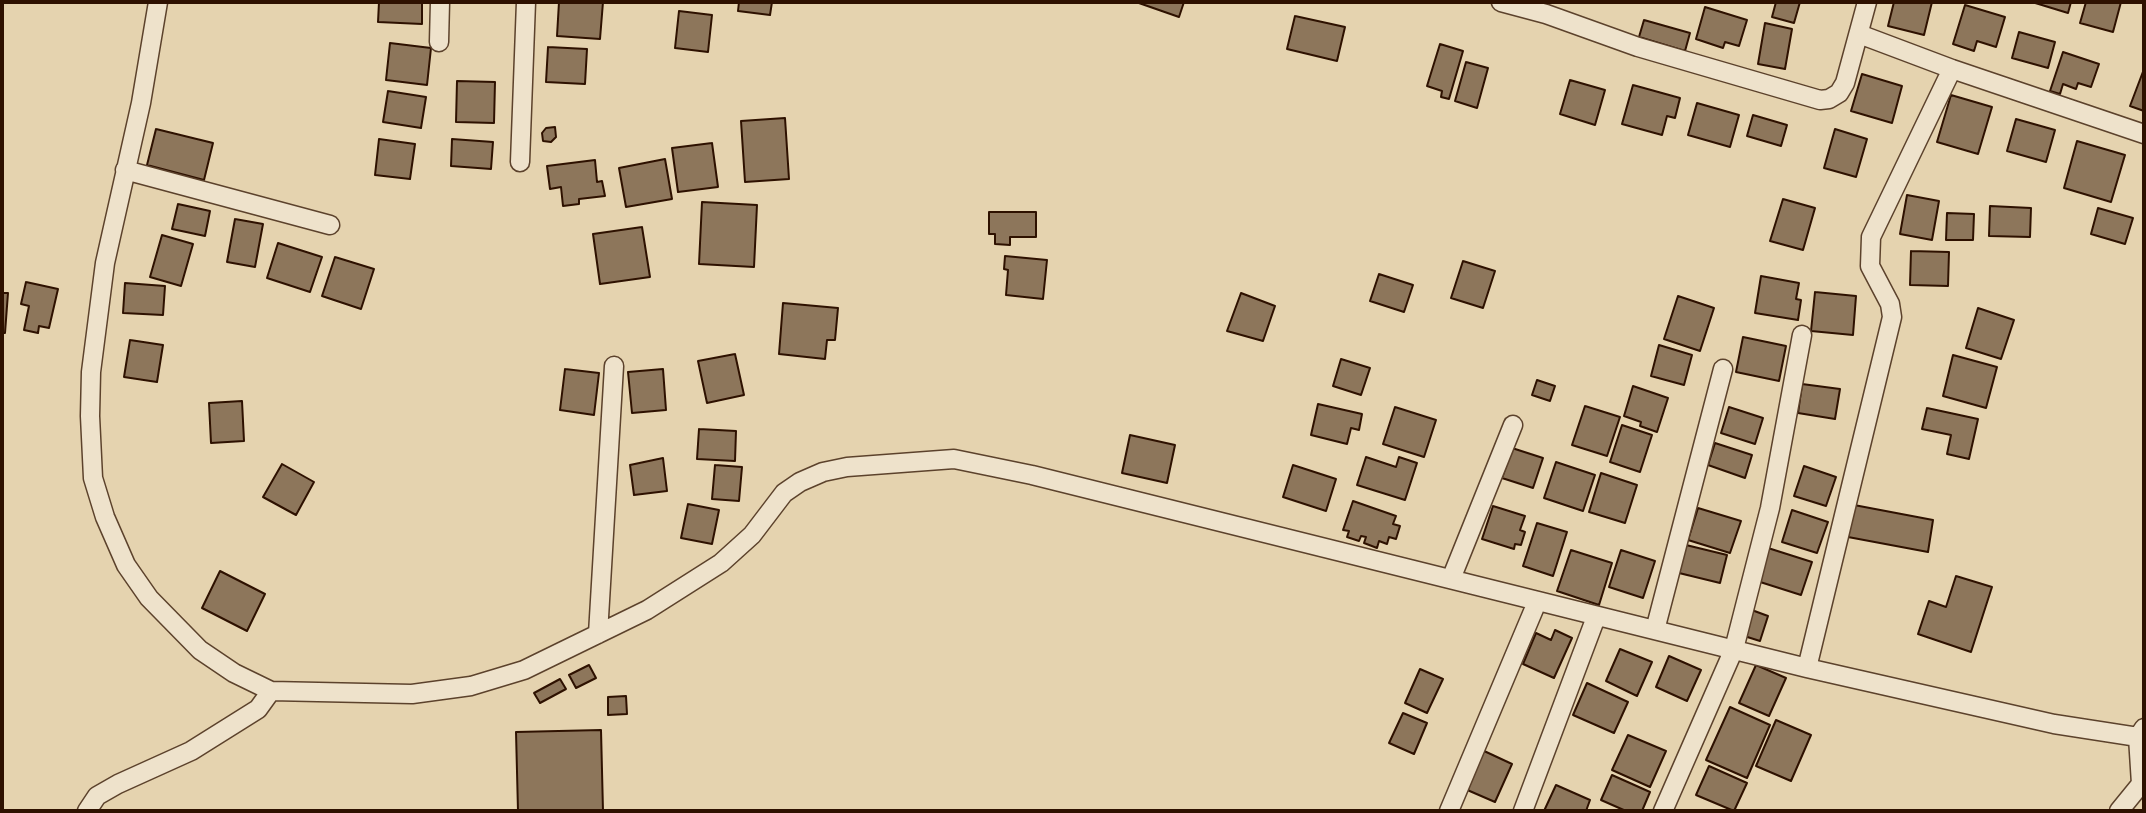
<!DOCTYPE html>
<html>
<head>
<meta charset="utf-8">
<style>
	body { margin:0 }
	#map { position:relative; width:2146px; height:813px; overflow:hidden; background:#e5d3af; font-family:Cardo,serif }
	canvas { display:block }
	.frame { position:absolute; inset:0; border:4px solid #2e1100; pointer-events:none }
</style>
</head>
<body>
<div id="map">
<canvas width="2146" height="813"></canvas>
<div class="frame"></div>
</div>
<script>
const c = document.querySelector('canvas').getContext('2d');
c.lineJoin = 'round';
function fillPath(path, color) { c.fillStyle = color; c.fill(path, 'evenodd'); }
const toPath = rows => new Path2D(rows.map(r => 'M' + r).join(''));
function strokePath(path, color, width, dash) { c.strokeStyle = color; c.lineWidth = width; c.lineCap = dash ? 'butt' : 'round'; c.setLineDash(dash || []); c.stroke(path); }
const building = toPath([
	[379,2,422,2,422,24,378,22,379,2],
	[559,2,603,2,600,39,557,36,559,2],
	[739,2,772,2,770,15,738,11,739,2],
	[1136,2,1184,2,1179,17,1136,2],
	[1776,2,1800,2,1794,23,1772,17,1776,2],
	[1894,2,1932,2,1924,35,1888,26,1894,2],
	[2032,2,2071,2,2068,13,2032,2],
	[2086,2,2121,2,2113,32,2080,23,2086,2],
	[1965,5,2005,17,1996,47,1977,41,1974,51,1953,44,1965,5],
	[1705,7,1747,20,1739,46,1725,42,1723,48,1696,39,1705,7],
	[679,11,712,15,708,52,675,48,679,11],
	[1295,16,1345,27,1337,61,1287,49,1295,16],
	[1644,20,1690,33,1685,51,1639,37,1644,20],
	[1765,23,1792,29,1785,69,1758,64,1765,23],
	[2019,32,2055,42,2048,68,2012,58,2019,32],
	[390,43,431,48,427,85,386,80,390,43],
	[1440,44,1463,51,1449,99,1441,97,1442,91,1427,86,1440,44],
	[548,47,587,49,585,84,546,82,548,47],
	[2063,52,2099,64,2091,87,2078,83,2076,89,2063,84,2060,94,2050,91,2063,52],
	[1466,62,1488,68,1477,108,1455,101,1466,62],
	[2144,69,2144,111,2130,106,2144,69],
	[1862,74,1902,86,1892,123,1851,111,1862,74],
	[1570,80,1605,90,1595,125,1560,114,1570,80],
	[457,81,495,82,494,123,456,122,457,81],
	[1633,85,1680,98,1675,118,1667,116,1662,135,1622,124,1633,85],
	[388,91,426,97,421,128,383,122,388,91],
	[1951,95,1992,107,1978,154,1937,142,1951,95],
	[1697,103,1739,115,1730,147,1688,135,1697,103],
	[1753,115,1787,125,1781,146,1747,136,1753,115],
	[785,118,789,179,745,182,741,121,785,118],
	[2016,119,2055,130,2046,162,2007,151,2016,119],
	[555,127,556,137,551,142,543,141,542,133,546,128,555,127],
	[156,129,213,143,204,180,147,165,156,129],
	[1835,129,1867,139,1856,177,1824,168,1835,129],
	[379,139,415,144,410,179,375,175,379,139],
	[452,139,493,142,491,169,451,166,452,139],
	[2077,141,2125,155,2111,202,2064,188,2077,141],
	[712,143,718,187,678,192,672,148,712,143],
	[665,159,672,199,626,207,619,168,665,159],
	[595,160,597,182,602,181,605,196,579,199,579,204,563,206,561,187,550,189,547,166,595,160],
	[1907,195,1939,201,1932,240,1900,234,1907,195],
	[1783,199,1815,208,1803,250,1770,241,1783,199],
	[702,202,757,205,754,267,699,264,702,202],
	[178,204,210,211,205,236,172,229,178,204],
	[1990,206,2031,208,2030,237,1989,236,1990,206],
	[2098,208,2133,218,2125,244,2091,234,2098,208],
	[989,212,1036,212,1036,237,1010,237,1010,245,995,244,995,234,989,234,989,212],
	[1947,213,1974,214,1973,240,1946,240,1947,213],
	[235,219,263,224,255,267,227,262,235,219],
	[642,227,650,277,600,284,593,234,642,227],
	[162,235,193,244,181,286,150,277,162,235],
	[278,243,322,257,310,292,267,278,278,243],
	[1911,251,1949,252,1948,286,1910,285,1911,251],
	[1005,256,1047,260,1043,299,1006,295,1008,270,1004,269,1005,256],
	[335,257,374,269,361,309,322,296,335,257],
	[1463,261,1495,271,1483,308,1451,298,1463,261],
	[1379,274,1413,285,1404,312,1370,301,1379,274],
	[1761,276,1799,283,1796,299,1801,300,1798,320,1755,313,1761,276],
	[26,282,58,289,49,328,39,326,38,333,24,330,29,306,21,304,26,282],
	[125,283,165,286,163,315,123,313,125,283],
	[1815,292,1856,296,1853,335,1811,331,1815,292],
	[2,293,8,293,5,333,2,333,2,293],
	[1241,293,1275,306,1263,341,1227,331,1241,293],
	[1678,296,1714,308,1700,351,1664,339,1678,296],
	[783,303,838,308,835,340,827,340,825,359,779,354,783,303],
	[1978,308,2014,320,2001,359,1966,348,1978,308],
	[1743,337,1786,346,1779,381,1736,372,1743,337],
	[130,340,163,345,157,382,124,377,130,340],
	[1659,345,1692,355,1684,385,1651,376,1659,345],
	[735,354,744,395,707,403,698,361,735,354],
	[1953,355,1997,367,1986,408,1943,396,1953,355],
	[1341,359,1370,368,1361,395,1333,386,1341,359],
	[565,369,599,373,594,415,560,410,565,369],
	[663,369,666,410,632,413,628,372,663,369],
	[1537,380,1555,386,1550,401,1532,395,1537,380],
	[1802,384,1840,389,1835,419,1798,413,1802,384],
	[1633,386,1668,398,1657,432,1640,426,1641,422,1624,416,1633,386],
	[242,401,244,441,211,443,209,403,242,401],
	[1318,404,1362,414,1359,430,1351,428,1347,444,1311,435,1318,404],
	[1585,406,1620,417,1607,456,1572,445,1585,406],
	[1395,407,1436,420,1424,457,1383,444,1395,407],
	[1729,407,1763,418,1755,444,1721,433,1729,407],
	[1927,408,1978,419,1969,459,1947,454,1951,435,1922,429,1927,408],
	[1622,425,1652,435,1640,472,1610,462,1622,425],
	[699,429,736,431,735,461,697,459,699,429],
	[1130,435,1175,445,1167,483,1122,473,1130,435],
	[1715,443,1752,455,1745,478,1708,465,1715,443],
	[1512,448,1543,458,1533,488,1502,478,1512,448],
	[1366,457,1396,467,1399,457,1417,463,1405,500,1357,485,1366,457],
	[663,458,667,491,634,495,630,465,663,458],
	[1556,462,1595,475,1583,511,1544,498,1556,462],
	[282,464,314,482,296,515,263,497,282,464],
	[715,465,742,467,739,501,712,499,715,465],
	[1293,465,1336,479,1326,511,1283,497,1293,465],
	[1804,466,1836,477,1826,506,1794,496,1804,466],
	[1601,473,1637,485,1625,523,1589,512,1601,473],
	[1353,501,1396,516,1393,524,1400,526,1396,539,1389,537,1387,544,1379,541,1377,548,1364,543,1366,537,1361,536,1359,541,1347,537,1349,531,1343,530,1353,501],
	[688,504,719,510,712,544,681,538,688,504],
	[1854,505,1933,520,1928,552,1848,537,1854,505],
	[1493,506,1525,516,1520,530,1525,532,1521,545,1515,544,1514,549,1482,539,1493,506],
	[1698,508,1741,521,1730,553,1688,540,1698,508],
	[1792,510,1828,522,1817,553,1782,542,1792,510],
	[1537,523,1567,532,1553,576,1523,566,1537,523],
	[1686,545,1727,555,1720,583,1679,573,1686,545],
	[1768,548,1812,562,1801,595,1757,581,1768,548],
	[1571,550,1612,563,1599,605,1557,591,1571,550],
	[1621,550,1655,561,1643,598,1609,587,1621,550],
	[220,571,265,594,247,631,202,608,220,571],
	[1956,576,1992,587,1971,652,1918,634,1929,601,1946,607,1956,576],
	[1749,609,1768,616,1760,641,1741,635,1749,609],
	[1555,630,1572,638,1554,678,1523,664,1536,633,1551,640,1555,630],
	[1620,649,1652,662,1637,696,1606,681,1620,649],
	[1669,656,1701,670,1687,701,1656,687,1669,656],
	[589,665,596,678,576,688,569,675,589,665],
	[1756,665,1786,678,1769,716,1739,703,1756,665],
	[1420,669,1443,679,1427,713,1405,703,1420,669],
	[560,679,566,689,540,703,534,693,560,679],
	[1587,683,1628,702,1614,733,1573,715,1587,683],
	[626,696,627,714,608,715,608,697,626,696],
	[1730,707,1770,725,1747,778,1706,760,1730,707],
	[1403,713,1427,723,1414,754,1389,743,1403,713],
	[1776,720,1811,735,1791,781,1756,766,1776,720],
	[601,730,603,811,518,811,516,732,601,730],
	[1628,735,1666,751,1650,787,1612,770,1628,735],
	[1482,750,1512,764,1495,802,1465,789,1482,750],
	[1709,766,1747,783,1734,811,1696,795,1709,766],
	[1612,775,1650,792,1642,811,1626,811,1601,800,1612,775],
	[1556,785,1590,800,1586,811,1544,811,1556,785]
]);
fillPath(building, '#8d765b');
strokePath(building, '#2e1100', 2);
const minor = toPath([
	[158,2,141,103,105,263,91,372,90,416,93,478,105,517,126,565,149,598,200,650,234,673,271,691,412,694,471,686,524,670,647,610,721,563,752,535,784,493,800,482,823,472,847,467,954,459,1032,475,1807,668,2054,724,2138,737],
	[1501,2,1546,14,1638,47,1820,100,1829,99,1839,93,1845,83,1867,2],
	[1859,34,1952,69,2144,134],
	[439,42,440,2],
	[520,162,526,2],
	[125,170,330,225],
	[1451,579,1513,425],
	[1655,630,1723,369],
	[598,634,614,366],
	[1807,668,1892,317,1890,304,1870,266,1871,237,1952,69],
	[87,811,97,796,118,784,191,751,258,709,271,691],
	[1449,811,1537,602],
	[1523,811,1596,617],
	[1663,811,1734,649,1770,508,1802,335],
	[2119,811,2141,784,2138,737,2144,728]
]);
strokePath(minor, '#5c422c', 21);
strokePath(minor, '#eee2cb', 18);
</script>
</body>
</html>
